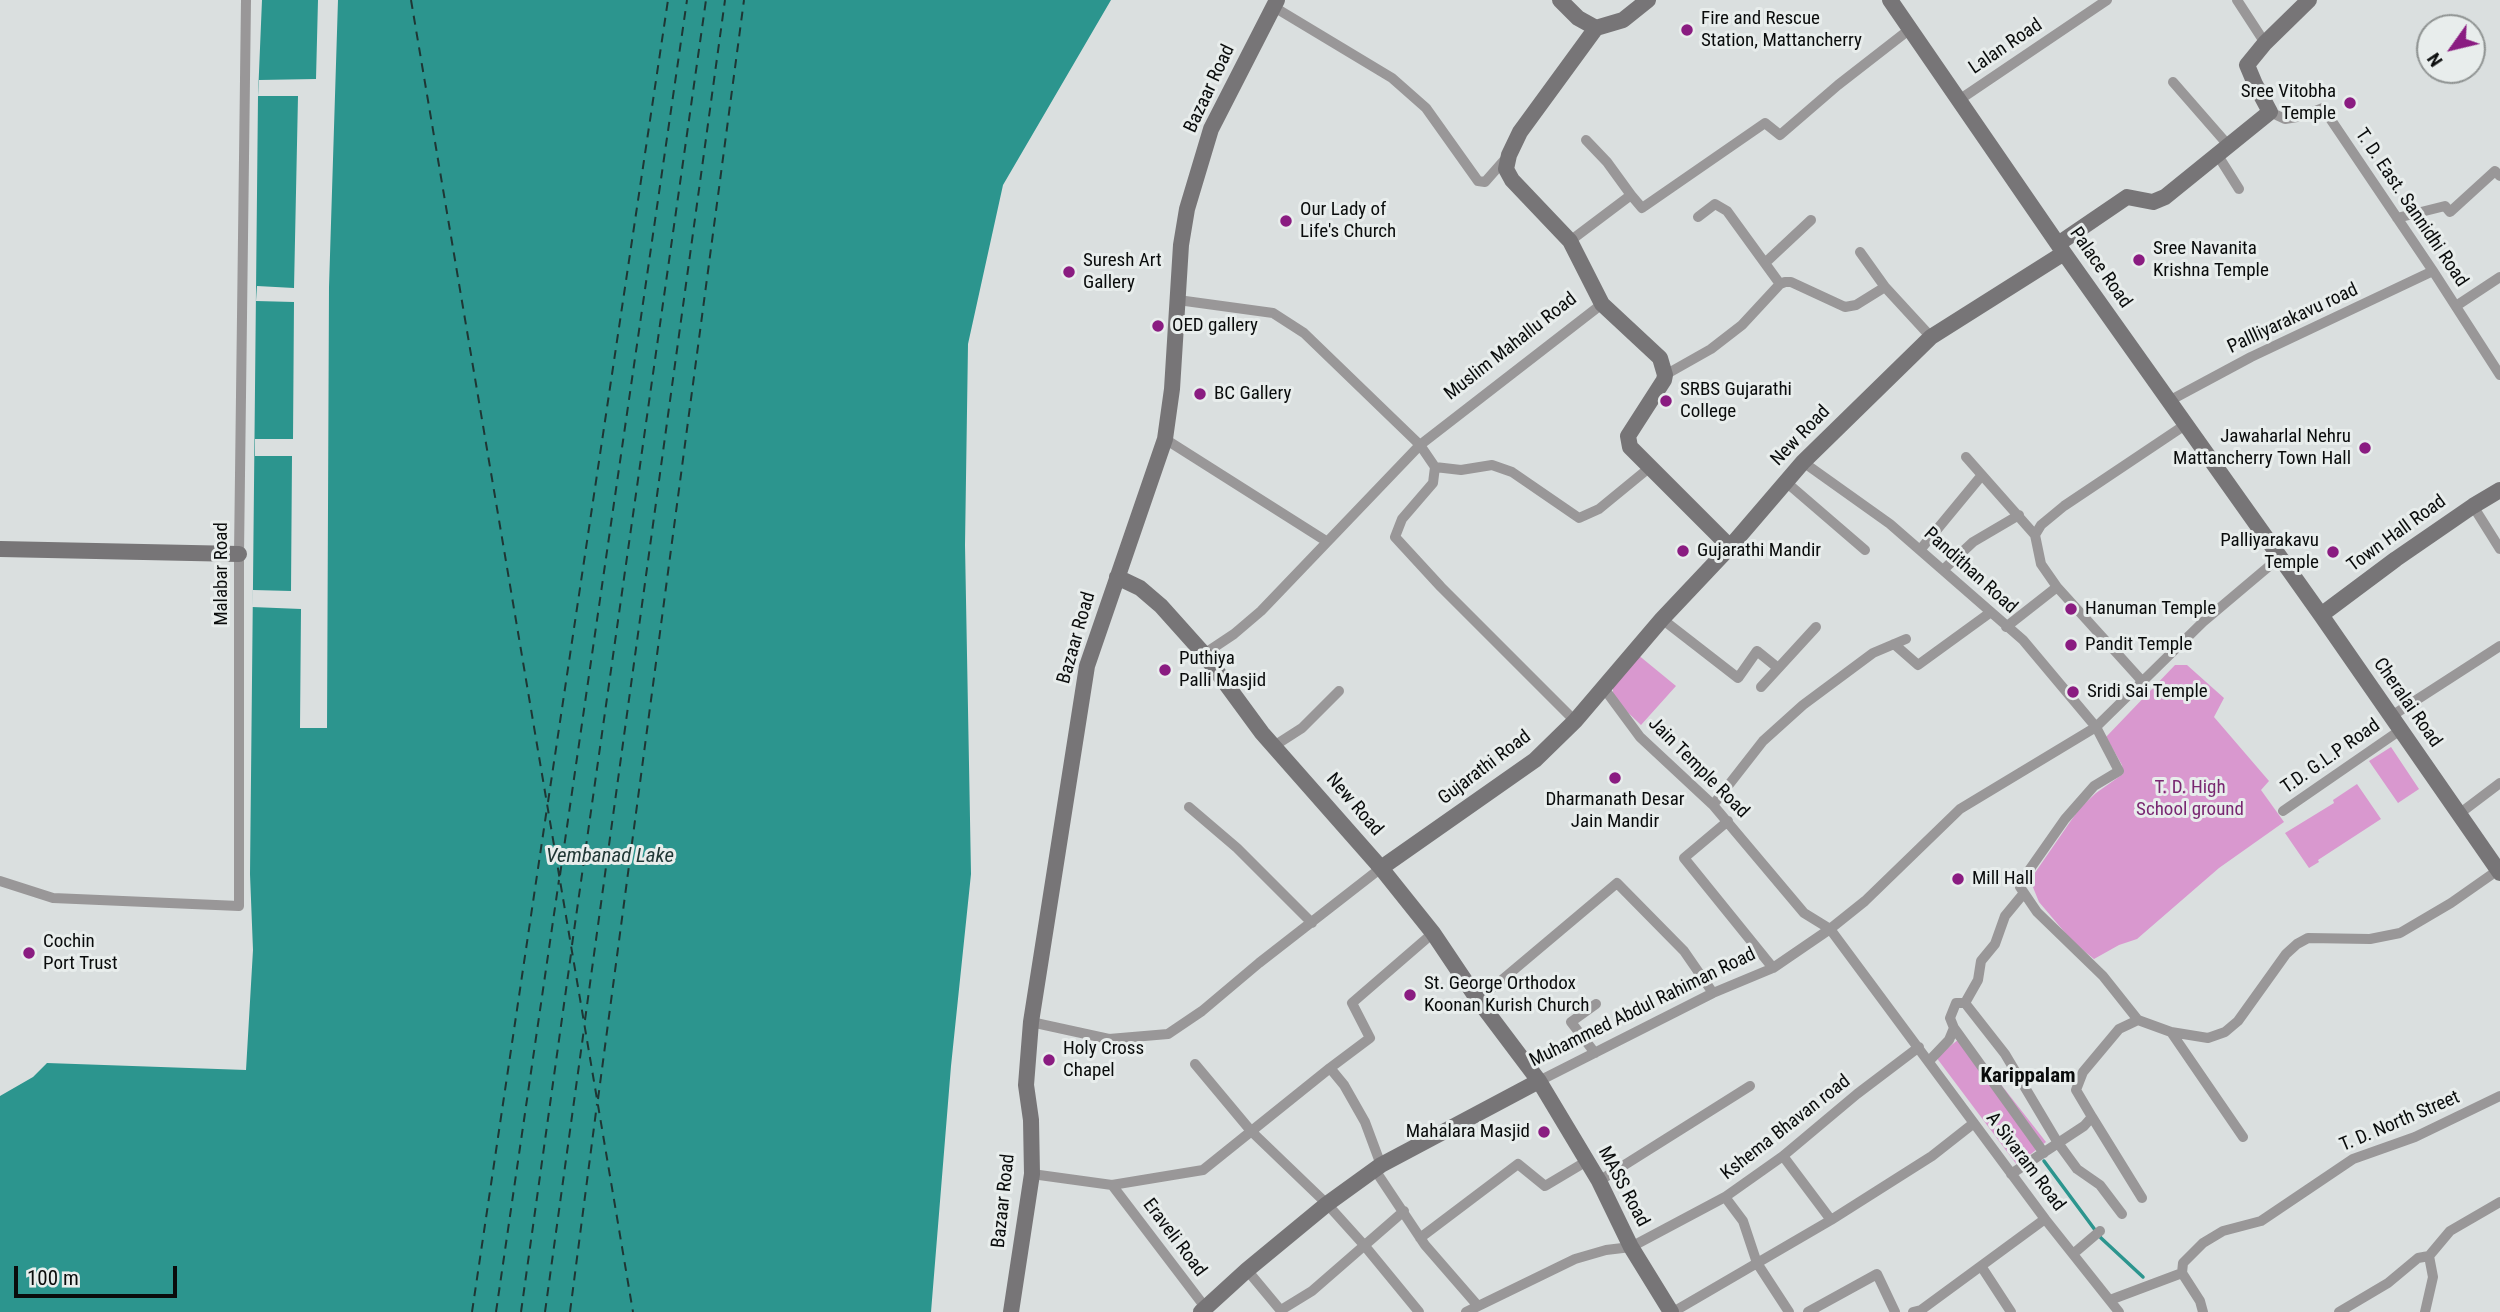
<!DOCTYPE html>
<html>
<head>
<meta charset="utf-8">
<style>
	body { margin:0 }
	#map { position:relative; width:2500px; height:1312px; overflow:hidden; background:#dadfdf; font-family:"Roboto Condensed",sans-serif }
	canvas { display:block }
	.north { position:absolute; left:2416px; top:14px; width:70px; height:70px; box-sizing:border-box; background:#e8edec; border:2px solid #8f9392; border-radius:50%; rotate:236deg; font-size:19px; font-weight:700; line-height:28px; text-align:center; color:#0a0c0c }
	.north::after { content:''; display:block; margin:auto; width:24px; height:32px; background:#8a1c81; clip-path:polygon(50% 0,100% 100%,50% 72%,0 100%) }
	.scale { position:absolute; left:14px; top:1266px; width:163px; height:32px; box-sizing:border-box; border:4px solid #0a0c0c; border-top:0; padding-left:9px; font-size:21px; line-height:24px; white-space:nowrap; color:#0a0c0c; -webkit-text-stroke:5px #e8edec; paint-order:stroke }
</style>
</head>
<body>
<div id="map">
<canvas width="2500" height="1312"></canvas>
<div class="north">N</div>
<div class="scale">100 m</div>
</div>
<script>
const c = document.querySelector('canvas').getContext('2d');
c.lineJoin = 'round';
function fillPath(path, color) { c.fillStyle = color; c.fill(path, 'evenodd'); }
const toPath = rows => new Path2D(rows.map(r => 'M' + r).join(''));
function strokePath(path, color, width, dash) { c.strokeStyle = color; c.lineWidth = width; c.lineCap = dash ? 'butt' : 'round'; c.setLineDash(dash || []); c.stroke(path); }
function drawText(font, color, halo, rows, align = 'center') {
  c.font = font + ' "Roboto Condensed",sans-serif'; c.lineWidth = 6; c.setLineDash([]); c.textBaseline = 'middle'; c.strokeStyle = halo; c.fillStyle = color; for (const [text, x, y, turn = 0] of rows) {
    c.save(); c.translate(x, y); c.rotate((+turn || 0) * Math.PI / 180); c.textAlign = isNaN(turn) ? turn : align; if (halo) c.strokeText(text, 0, 0); c.fillText(text, 0, 0); c.restore();
  }
}
fillPath(toPath([
	[1637,654,1676,686,1641,725,1619,704,1613,693,1613,686],
	[2175,665,2187,665,2224,698,2214,717,2269,781,2261,790,2284,822,2219,868,2137,939,2119,945,2094,959,2073,942,2039,902,2030,880,2079,809,2096,793,2123,774,2122,765,2106,737],
	[2391,747,2419,789,2398,803,2369,761],
	[2357,784,2381,819,2318,860,2319,862,2309,868,2285,833,2334,803,2333,800],
	[1963,1036,2046,1142,2017,1165,1936,1057]
]), '#d998cf');
fillPath(toPath([
	[262,0,1111,0,1003,185,968,344,965,545,971,874,951,1066,931,1312,0,1312,0,1096,33,1077,47,1063,246,1070,253,950,250,874,258,96]
]), '#2c958e');
fillPath(toPath([
	[318,0,338,0,329,287,327,728,300,728,301,609,252,607,253,590,291,591,292,456,255,456,255,439,293,439,294,302,256,301,257,286,294,288,298,96,258,96,259,80,316,79]
]), '#dadfdf');
strokePath(toPath([
	[2044,1161,2101,1238,2143,1277]
]), '#2c958e', 3.5);
strokePath(toPath([
	[411,0,633,1312],
	[548,802,668,0],
	[560,875,687,0],
	[572,945,706,0],
	[585,1020,725,0],
	[598,1099,744,0],
	[472,1312,547,808],
	[496,1312,559,880],
	[521,1312,571,954],
	[545,1312,584,1029],
	[570,1312,597,1104]
]), '#1f3634', 2, [9, 7]);
strokePath(toPath([
	[2237,0,2265,43],
	[1274,7,1392,78,1426,108,1478,181,1485,182,1507,157],
	[2173,82,2228,145],
	[1959,100,2107,0],
	[2270,112,2285,119,2303,116,2323,108,2433,271,2500,375],
	[1586,140,1607,162,1631,195],
	[2217,154,2239,189],
	[1698,217,1715,204,1727,211,1780,284],
	[2397,218,2445,206,2450,212,2495,171,2500,176],
	[1570,241,1631,195,1642,208,1765,123,1780,135,1838,85,1910,29],
	[1860,252,1885,287],
	[1765,263,1811,220],
	[1178,300,1273,313,1304,333,1420,445,1435,467,1433,483,1402,519,1395,537,1441,587,1575,721],
	[2456,306,2500,277],
	[1665,375,1711,349,1742,325,1780,284,1785,282,1791,282,1845,307,1856,305,1885,287,1931,337],
	[2169,401,2251,357,2433,271],
	[1165,439,1326,541],
	[1966,457,2035,535],
	[1803,462,1890,524,2023,640,2096,727,2119,771,2094,786,2065,819,2025,876,2020,887,2037,912,2103,976,2138,1020],
	[1435,467,1461,470,1492,465,1512,472,1579,518,1599,509,1649,468],
	[1786,482,1865,550],
	[2473,506,2500,549],
	[1920,550,1982,475],
	[1943,570,1973,542,2019,515],
	[1662,619,1738,678,1757,651,1778,668],
	[2006,627,2057,587],
	[1894,644,1918,665,1991,612],
	[1204,654,1234,634,1261,611,1420,445,1602,304],
	[2142,681,2057,587,2041,564,2035,535,2041,525,2064,506,2185,425],
	[1603,687,1640,737,1713,805,1804,913,1830,929,2045,1219,2119,1312],
	[1761,687,1816,627],
	[2390,717,2500,646],
	[1274,746,1302,728,1339,691],
	[1713,805,1763,741,1803,705,1873,653,1906,639],
	[1189,807,1237,848,1312,923],
	[2283,811,2399,731],
	[2459,814,2500,783],
	[1728,821,1684,858,1773,968],
	[0,881,53,898,239,906,239,554,246,0],
	[2024,893,2005,916,1995,944,1981,961,1978,980,1965,1003,2005,1054,2058,1143,2077,1169,2100,1185,2122,1214],
	[1478,1000,1617,883,1684,951,1713,993],
	[2138,1020,2171,1032,2208,1038,2225,1032,2238,1021,2286,954,2297,944,2308,938,2370,939,2400,933,2451,903,2498,870],
	[1031,1022,1109,1039,1168,1034,1202,1011,1259,963,1381,868],
	[1954,1028,2044,1153],
	[2171,1032,2243,1137],
	[1595,1053,1571,1022,1596,1004],
	[1929,1061,1949,1040,1954,1028,1950,1018,1956,1003,1965,1003],
	[1195,1064,1251,1131,1327,1204,1364,1245,1419,1312],
	[1539,1081,1713,993,1773,968,1830,929,1865,901,1960,809,2096,727,2203,622,2280,557],
	[2092,1117,2142,1198],
	[1783,1156,1831,1220],
	[1381,1165,1365,1122,1344,1085,1330,1068,1370,1038,1352,1003,1433,933],
	[1375,1170,1425,1245,1478,1306],
	[1032,1174,1112,1185,1203,1170,1330,1068],
	[2011,1174,2084,1126,2092,1117,2076,1090,2083,1072,2119,1029,2138,1020],
	[1599,1181,1750,1086],
	[1112,1185,1208,1311],
	[1725,1197,1743,1221,1757,1263,1789,1312],
	[1420,1238,1518,1164,1545,1186,1587,1161],
	[2073,1254,2100,1231],
	[1981,1266,2011,1312],
	[1247,1270,1282,1312],
	[2110,1300,2182,1273],
	[1281,1310,1312,1291,1404,1211],
	[1466,1312,1575,1259,1606,1250,1631,1247,1725,1197,1783,1156,1857,1094,1919,1047],
	[1673,1312,1831,1220,1932,1156,1974,1123],
	[1808,1312,1877,1274,1895,1312],
	[1913,1312,1921,1310,2045,1219],
	[2203,1312,2200,1301,2182,1273,2183,1263,2203,1243,2223,1231,2261,1221,2353,1159,2415,1137,2500,1096],
	[2339,1312,2388,1283,2418,1258,2429,1256],
	[2425,1312,2433,1277,2429,1256,2450,1231,2500,1202]
]), '#999798', 10);
strokePath(toPath([
	[1560,0,1578,18,1596,28,1623,20,1648,0],
	[1890,0,2064,253,2321,615,2500,873],
	[1596,28,1520,132,1509,155,1506,169,1512,180,1570,241,1602,304,1660,358,1665,375,1664,380,1628,436,1630,447,1730,547],
	[2058,244,2127,197,2153,202,2165,197,2270,112,2255,84,2247,65,2265,43,2309,0],
	[0,549,239,554],
	[1117,577,1140,588,1161,606,1204,654,1262,733,1381,868,1433,933,1478,1000,1539,1081,1599,1181,1631,1247,1671,1312],
	[2321,615,2396,559,2473,506,2500,490],
	[1381,868,1535,760,1575,721,1662,619,1730,547,1803,462,1931,337,2064,253],
	[1011,1312,1032,1174,1031,1120,1026,1085,1031,1022,1087,666,1165,439,1172,389,1181,245,1187,209,1211,129,1277,0],
	[1201,1312,1247,1270,1327,1204,1381,1165,1539,1081]
]), '#777577', 16);
for (const [x, y, r, color] of [
	[1687,30,7,"#8a1c81"],
	[2350,103,7,"#8a1c81"],
	[1286,221,7,"#8a1c81"],
	[2139,260,7,"#8a1c81"],
	[1069,272,7,"#8a1c81"],
	[1158,326,7,"#8a1c81"],
	[1200,394,7,"#8a1c81"],
	[1666,401,7,"#8a1c81"],
	[2365,448,7,"#8a1c81"],
	[1683,551,7,"#8a1c81"],
	[2333,552,7,"#8a1c81"],
	[2071,609,7,"#8a1c81"],
	[2071,645,7,"#8a1c81"],
	[1165,670,7,"#8a1c81"],
	[2073,692,7,"#8a1c81"],
	[1615,778,7,"#8a1c81"],
	[1958,879,7,"#8a1c81"],
	[29,953,7,"#8a1c81"],
	[1410,995,7,"#8a1c81"],
	[1049,1060,7,"#8a1c81"],
	[1544,1132,7,"#8a1c81"]
]) { const dot = new Path2D(); dot.arc(x, y, r, 0, 2 * Math.PI); c.fillStyle = color; c.fill(dot); strokePath(dot, '#e8edec', 2.5); }
drawText('19px', '#0a0c0c', '#e8edec', [
	["Fire and Rescue",1701,19],
	["Station, Mattancherry",1701,41],
	["Sree Vitobha",2336,92,"right"],
	["Temple",2336,114,"right"],
	["Our Lady of",1300,210],
	["Life's Church",1300,232],
	["Sree Navanita",2153,249],
	["Krishna Temple",2153,271],
	["Suresh Art",1083,261],
	["Gallery",1083,283],
	["OED gallery",1172,326],
	["SRBS Gujarathi",1680,390],
	["College",1680,412],
	["BC Gallery",1214,394],
	["Jawaharlal Nehru",2351,437,"right"],
	["Mattancherry Town Hall",2351,459,"right"],
	["Palliyarakavu",2319,541,"right"],
	["Temple",2319,563,"right"],
	["Gujarathi Mandir",1697,551],
	["Hanuman Temple",2085,609],
	["Pandit Temple",2085,645],
	["Puthiya",1179,659],
	["Palli Masjid",1179,681],
	["Sridi Sai Temple",2087,692],
	["Dharmanath Desar",1615,800,"center"],
	["Jain Mandir",1615,822,"center"],
	["Mill Hall",1972,879],
	["Cochin",43,942],
	["Port Trust",43,964],
	["St. George Orthodox",1424,984],
	["Koonan Kurish Church",1424,1006],
	["Holy Cross",1063,1049],
	["Chapel",1063,1071],
	["Mahalara Masjid",1530,1132,"right"]
], 'left');
drawText('19px', '#0a0c0c', '#e8edec', [
	["Lalan Road",2006,47,-34],
	["Bazaar Road",1210,89,-65],
	["T. D. East. Sannidhi Road",2411,208,56],
	["Palace Road",2100,268,55],
	["Pallliyarakavu road",2293,319,-25],
	["Muslim Mahallu Road",1511,347,-38],
	["New Road",1801,436,-46],
	["Town Hall Road",2397,534,-36],
	["Pandithan Road",1970,571,42],
	["Malabar Road",222,574,-90],
	["Bazaar Road",1077,638,-74],
	["Cheralai Road",2407,703,55],
	["T.D. G.L.P Road",2331,757,-35],
	["Gujarathi Road",1485,768,-37],
	["Jain Temple Road",1698,768,45],
	["New Road",1354,805,49],
	["Muhammed Abdul Rahiman Road",1643,1008,-26],
	["T. D. North Street",2400,1122,-23],
	["Kshema Bhavan road",1786,1128,-38],
	["A Sivaram Road",2025,1162,53],
	["MASS Road",1623,1187,62],
	["Bazaar Road",1004,1201,-84],
	["Eraveli Road",1174,1238,53]
]);
drawText('19px', '#792771', '#e8edec', [
	["T. D. High",2190,788],
	["School ground",2190,810]
]);
drawText('italic 21px', '#1f3634', '#e8edec', [
	["Vembanad Lake",610,857]
]);
drawText('bold 21px', '#0a0c0c', '#e8edec', [
	["Karippalam",2028,1077]
]);
</script>
</body>
</html>
